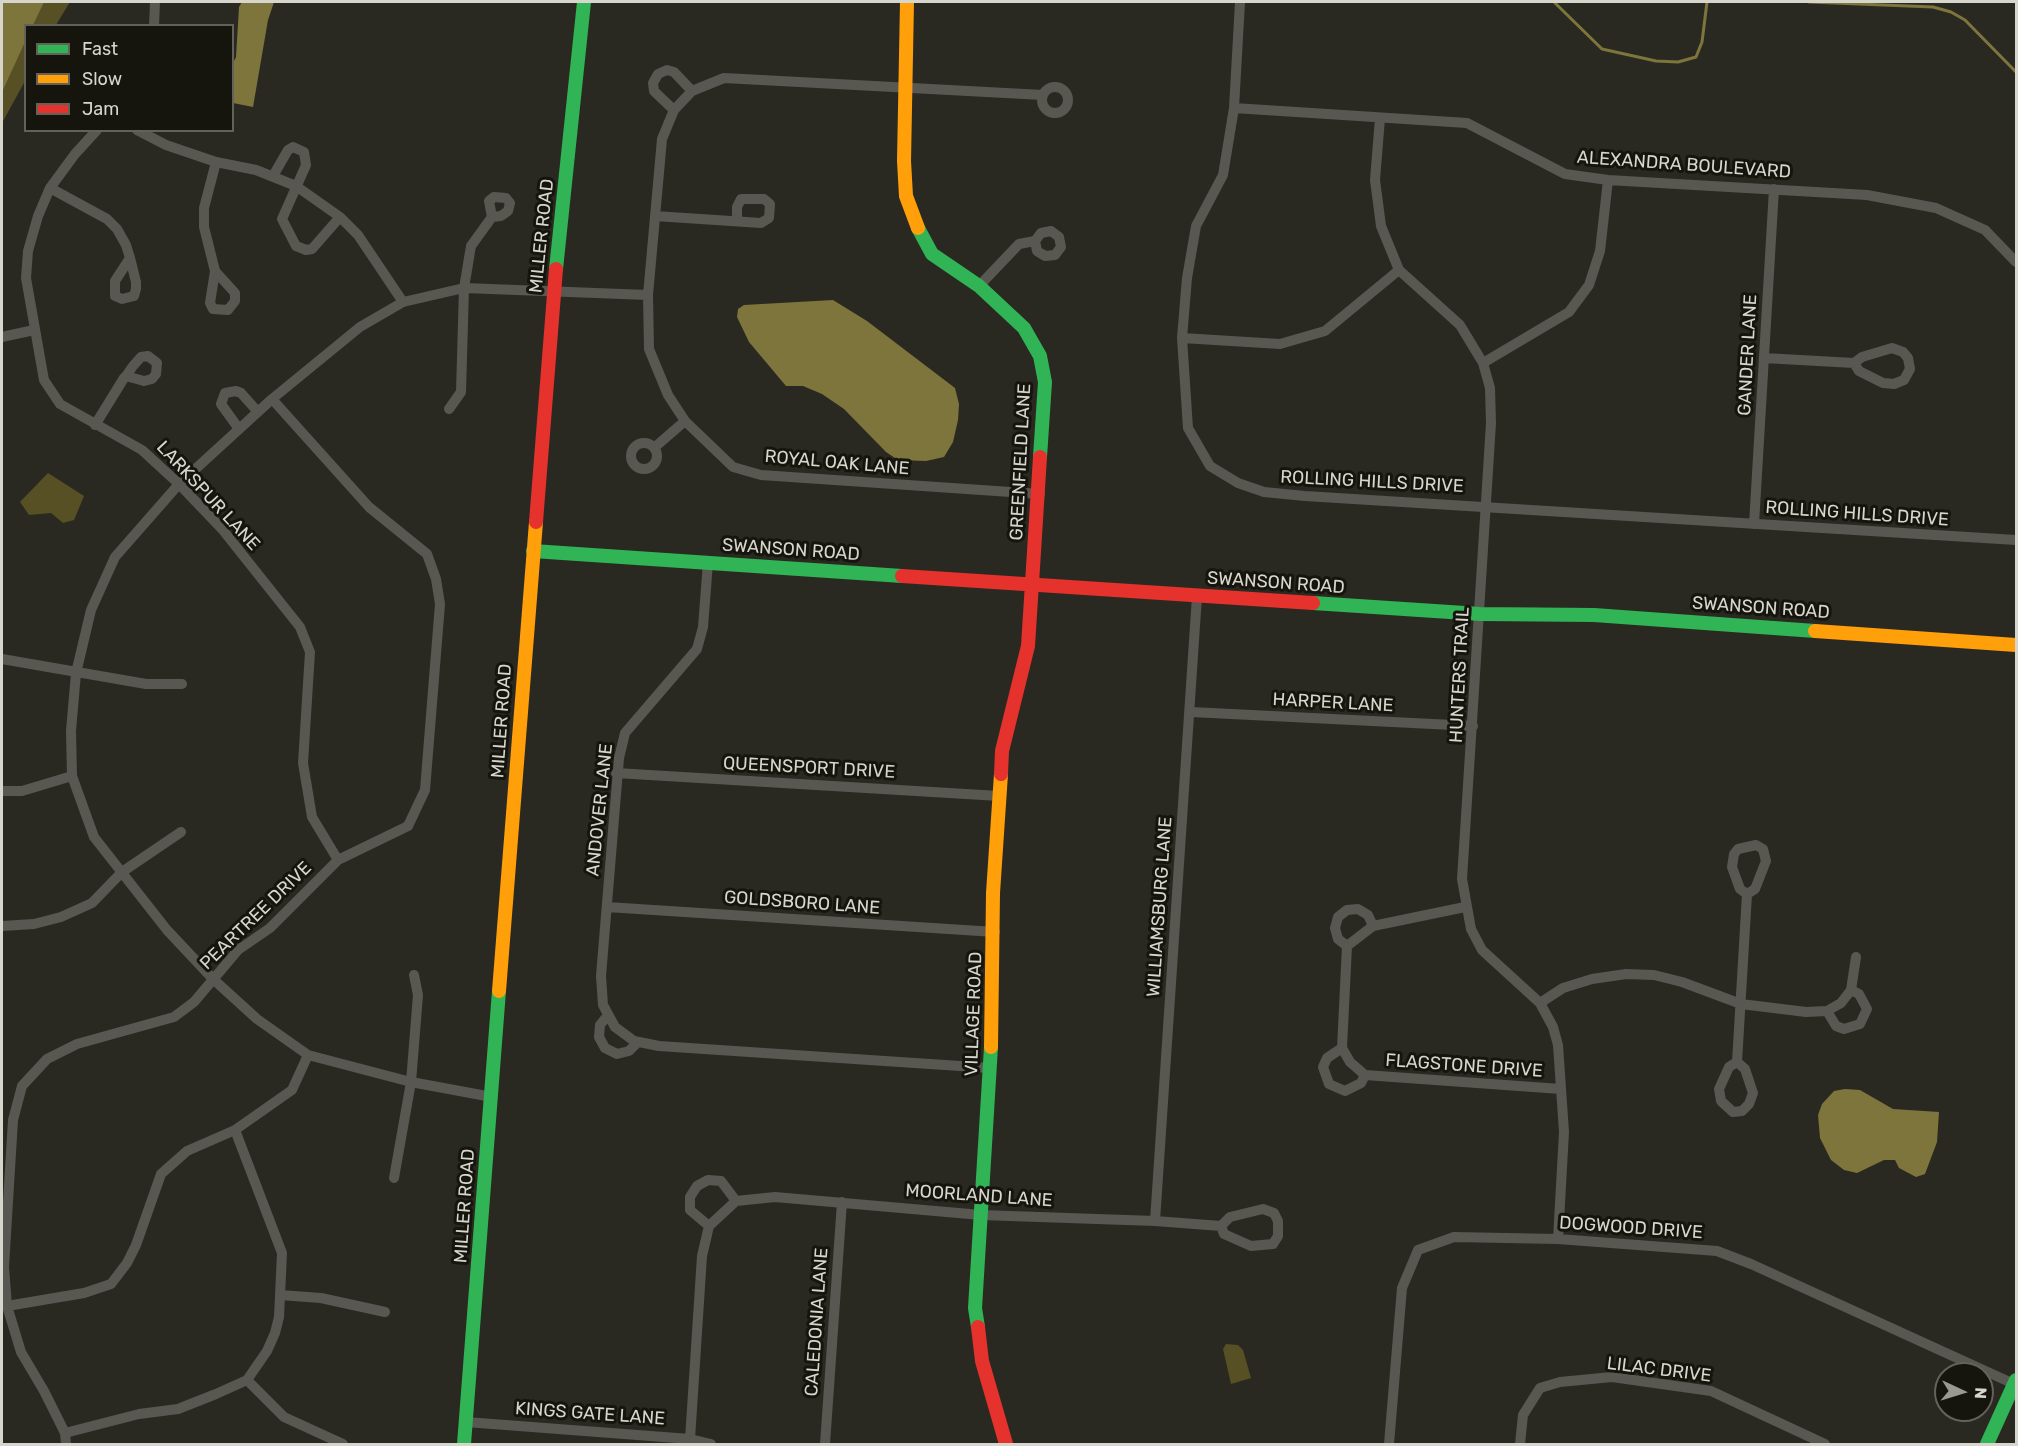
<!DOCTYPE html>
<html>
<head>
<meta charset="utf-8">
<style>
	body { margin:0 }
	#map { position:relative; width:2018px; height:1446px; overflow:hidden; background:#2a2921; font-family:Rubik,sans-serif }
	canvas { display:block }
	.frame { position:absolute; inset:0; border:3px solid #d7d6cd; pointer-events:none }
	.legend { position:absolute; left:24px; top:24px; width:210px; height:108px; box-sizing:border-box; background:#15140d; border:2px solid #63625a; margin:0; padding:8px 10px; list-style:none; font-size:18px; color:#d7d6cd }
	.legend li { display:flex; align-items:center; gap:12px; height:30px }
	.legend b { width:30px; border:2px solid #63625a }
	.north { position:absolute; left:1934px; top:1362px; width:60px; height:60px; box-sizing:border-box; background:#15140d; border:2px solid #63625a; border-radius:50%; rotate:94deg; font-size:16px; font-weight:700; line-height:24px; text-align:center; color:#d7d6cd }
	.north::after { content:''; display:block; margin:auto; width:21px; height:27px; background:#9a9991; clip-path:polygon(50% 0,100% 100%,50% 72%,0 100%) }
</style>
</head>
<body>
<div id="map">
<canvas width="2018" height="1446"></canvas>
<div class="frame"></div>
<ul class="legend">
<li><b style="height:8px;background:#30b455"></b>Fast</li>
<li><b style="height:8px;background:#ff9f0a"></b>Slow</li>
<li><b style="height:8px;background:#e5322d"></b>Jam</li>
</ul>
<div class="north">N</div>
</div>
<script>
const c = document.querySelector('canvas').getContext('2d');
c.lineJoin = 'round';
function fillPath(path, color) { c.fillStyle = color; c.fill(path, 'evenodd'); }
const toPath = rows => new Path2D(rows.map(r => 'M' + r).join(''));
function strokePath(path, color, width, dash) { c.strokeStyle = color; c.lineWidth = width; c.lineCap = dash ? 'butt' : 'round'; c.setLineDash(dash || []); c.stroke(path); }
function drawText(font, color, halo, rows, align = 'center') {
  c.font = font + ' Rubik,sans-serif'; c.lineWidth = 6; c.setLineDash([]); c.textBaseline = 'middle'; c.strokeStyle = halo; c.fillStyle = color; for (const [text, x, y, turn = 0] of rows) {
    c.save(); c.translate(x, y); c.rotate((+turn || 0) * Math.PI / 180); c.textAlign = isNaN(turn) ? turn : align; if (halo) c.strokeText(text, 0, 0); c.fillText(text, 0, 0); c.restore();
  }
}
fillPath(toPath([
	[2,2,70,2,56,25,26,26,25,81,2,123],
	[48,473,84,496,74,520,63,523,51,513,29,515,20,502],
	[1226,1344,1238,1345,1243,1350,1251,1378,1231,1384,1223,1349]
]), '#565024');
fillPath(toPath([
	[2,2,44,2,33,25,26,26,25,42,2,92],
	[242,2,274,2,268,20,253,107,233,103,233,63,236,57,239,7],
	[833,300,867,321,955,388,959,404,958,420,953,442,944,457,926,461,898,460,886,452,844,409,822,394,803,386,786,386,749,342,737,317,738,309,744,305],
	[1845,1089,1860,1090,1893,1109,1939,1112,1937,1142,1925,1174,1916,1177,1899,1168,1895,1160,1884,1160,1857,1173,1844,1170,1831,1160,1820,1138,1818,1115,1822,1104,1834,1091]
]), '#7d753c');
strokePath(toPath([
	[1554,2,1602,49,1656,61,1678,62,1696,57,1702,42,1707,2],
	[1809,2,1933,7,1951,12,1965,20,2016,72]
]), '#7d753c', 3);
strokePath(toPath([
	[1240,2,1234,108,1223,175,1196,226,1187,278,1182,338,1188,428,1210,466,1238,483,1264,492,1305,496,2016,540],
	[154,26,155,2],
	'1042 100a13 13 0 1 1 26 0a13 13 0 1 1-26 0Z',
	[1234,108,1467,123,1565,174,1608,180,1867,195,1936,208,1985,230,2016,262],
	[674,110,654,91,653,83,658,74,667,70,674,72,692,91],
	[1380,118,1375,180,1381,226,1399,270,1460,325,1483,363,1490,388,1491,423,1462,879,1471,929,1482,950,1540,1003,1553,1027,1558,1045,1564,1132,1558,1239],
	[97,130,75,154,50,188,38,216,28,251,26,278,44,380,60,404,142,450,179,484,222,529,300,627,310,652,303,763,312,817,338,860],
	[137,130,166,145,216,162,256,170,296,186,340,217,358,235,403,302],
	[273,176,288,150,293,147,304,152,306,165,282,219,296,246,306,250,312,249,340,217],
	[50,188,107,219,117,229,126,245,130,258,136,282,136,289,134,296,122,299,115,296,115,281,130,258],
	[655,216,761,223,769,218,770,204,764,199,741,199,737,207,737,221],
	[215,271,235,293,235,301,228,310,213,309,210,303,215,271,204,227,204,208,216,162],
	[979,286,1019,244,1035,241,1041,233,1051,231,1059,237,1061,247,1055,255,1045,256,1037,251,1035,241],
	[2,337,34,330],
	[1182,338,1280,344,1325,331,1399,270],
	[1764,358,1854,363,1862,357,1892,348,1903,352,1908,358,1910,369,1904,380,1894,384,1883,383,1859,371,1854,363],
	[1483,363,1569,312,1589,285,1600,251,1608,180],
	[449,409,461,392,464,288,471,246,492,217,501,216,508,211,510,203,506,198,494,197,489,201,492,217],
	[95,425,124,378,126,376,133,366,141,357,148,356,157,363,156,374,152,379,144,381,126,376],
	[239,429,221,404,225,393,236,391,241,393,258,412],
	'631 456a13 13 0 1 1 26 0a13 13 0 1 1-26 0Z',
	[655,447,685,421],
	[1040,494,761,475,733,467,685,421,668,395,649,349,648,295,662,139,674,110,692,91,724,78,1043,95],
	[1754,524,1774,189],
	[708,562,703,627,697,649,625,733,619,758,601,976,603,1005,615,1027,634,1041,659,1046,990,1068],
	[2,659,146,684,182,684],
	[1191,712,1473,726],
	[616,773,999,796],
	[2,791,22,791,72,776],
	[607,907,995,932],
	[1465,907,1373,926,1347,946,1342,1048,1350,1062,1365,1075,1561,1089],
	[2,926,34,924,61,917,92,903,122,872,181,832],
	[1347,946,1338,939,1335,928,1338,917,1347,910,1358,909,1368,915,1373,926],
	[1540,1003,1563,988,1592,979,1626,974,1654,975,1682,982,1741,1004,1806,1012,1827,1011,1841,1003,1851,990,1856,957],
	[1827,1011,1836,1026,1844,1029,1860,1024,1867,1009,1859,994,1851,990],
	[608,1015,600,1025,599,1037,605,1048,617,1054,629,1051,638,1042],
	[1342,1048,1327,1058,1323,1067,1329,1084,1345,1091,1361,1083,1365,1075],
	[1737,1062,1729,1067,1719,1089,1721,1101,1733,1112,1742,1111,1749,1104,1753,1093,1745,1069,1737,1062,1747,894,1755,889,1766,861,1763,849,1756,845,1738,849,1734,854,1732,867,1740,889,1747,894],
	[492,1097,411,1082,308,1055,257,1019,213,979,167,930,94,837,72,776,71,731,76,673,91,610,115,557,179,484,272,399,360,327,403,302,464,288,648,295],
	[394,1178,411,1082,418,995,414,975],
	[1155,1221,1197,596],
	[709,1226,690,1210,690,1197,697,1186,708,1180,721,1181,736,1201],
	[280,1295,321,1298,385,1312],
	[7,1306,84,1293,111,1284,127,1263,136,1245,161,1174,187,1151,235,1130,292,1090,308,1055],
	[247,1380,284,1417,343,1444],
	[466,1422,690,1439,711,1444],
	[65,1433,139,1414,178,1409,216,1394,247,1380,267,1351,275,1333,279,1317,282,1253,235,1130],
	[690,1439,702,1256,709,1226,736,1201,775,1197,981,1215,1155,1221,1221,1226,1230,1217,1263,1209,1274,1213,1278,1221,1278,1236,1273,1244,1251,1246,1224,1234,1221,1226],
	[66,1444,65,1433,44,1391,21,1352,7,1306,4,1267,13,1120,22,1086,47,1059,77,1044,174,1017,194,1002,238,950,270,928,338,860,408,826,425,790,440,604,436,579,427,554,369,507,272,399],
	[825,1444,842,1202],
	[1389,1444,1402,1288,1418,1250,1454,1237,1558,1239,1717,1251,1751,1264,2014,1384],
	[1520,1444,1523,1415,1540,1388,1560,1382,1612,1377,1711,1391,1825,1444]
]), '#585752', 10);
strokePath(toPath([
	[918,228,932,254,979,286,1024,328,1040,356,1045,382,1040,457],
	[556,269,584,2],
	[533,551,902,576],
	[1313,603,1480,614,1594,615,1815,631],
	[978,1327,975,1308,991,1047],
	[464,1444,499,991],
	[1987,1444,2016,1380]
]), '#30b455', 14);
strokePath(toPath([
	[907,2,904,161,906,196,918,228],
	[1815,631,2016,645],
	[499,991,536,522],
	[991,1047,993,893,1001,774]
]), '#ff9f0a', 14);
strokePath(toPath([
	[536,522,556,269],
	[902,576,1313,603],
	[1001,774,1002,751,1028,646,1040,457],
	[978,1327,982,1361,1006,1444]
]), '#e5322d', 14);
drawText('18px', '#d7d6cd', '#15140d', [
	["ALEXANDRA BOULEVARD",1684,165,4],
	["MILLER ROAD",542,236,-84],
	["GANDER LANE",1748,355,-87],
	["GREENFIELD LANE",1021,462,-87],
	["ROYAL OAK LANE",837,463,5],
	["ROLLING HILLS DRIVE",1372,482,3],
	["LARKSPUR LANE",208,496,47],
	["ROLLING HILLS DRIVE",1857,514,4],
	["SWANSON ROAD",791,550,4],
	["SWANSON ROAD",1276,583,4],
	["SWANSON ROAD",1761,608,4],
	["HUNTERS TRAIL",1460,675,-87],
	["HARPER LANE",1333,703,3],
	["MILLER ROAD",502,721,-86],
	["QUEENSPORT DRIVE",809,768,3],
	["ANDOVER LANE",600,810,-84],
	["GOLDSBORO LANE",802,903,4],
	["WILLIAMSBURG LANE",1160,907,-86],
	["PEARTREE DRIVE",256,916,-44],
	["VILLAGE ROAD",974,1014,-88],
	["FLAGSTONE DRIVE",1464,1066,4],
	["MOORLAND LANE",979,1196,4],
	["MILLER ROAD",465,1206,-86],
	["DOGWOOD DRIVE",1631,1228,4],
	["CALEDONIA LANE",817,1322,-86],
	["LILAC DRIVE",1659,1370,7],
	["KINGS GATE LANE",590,1414,4]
]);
</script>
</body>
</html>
